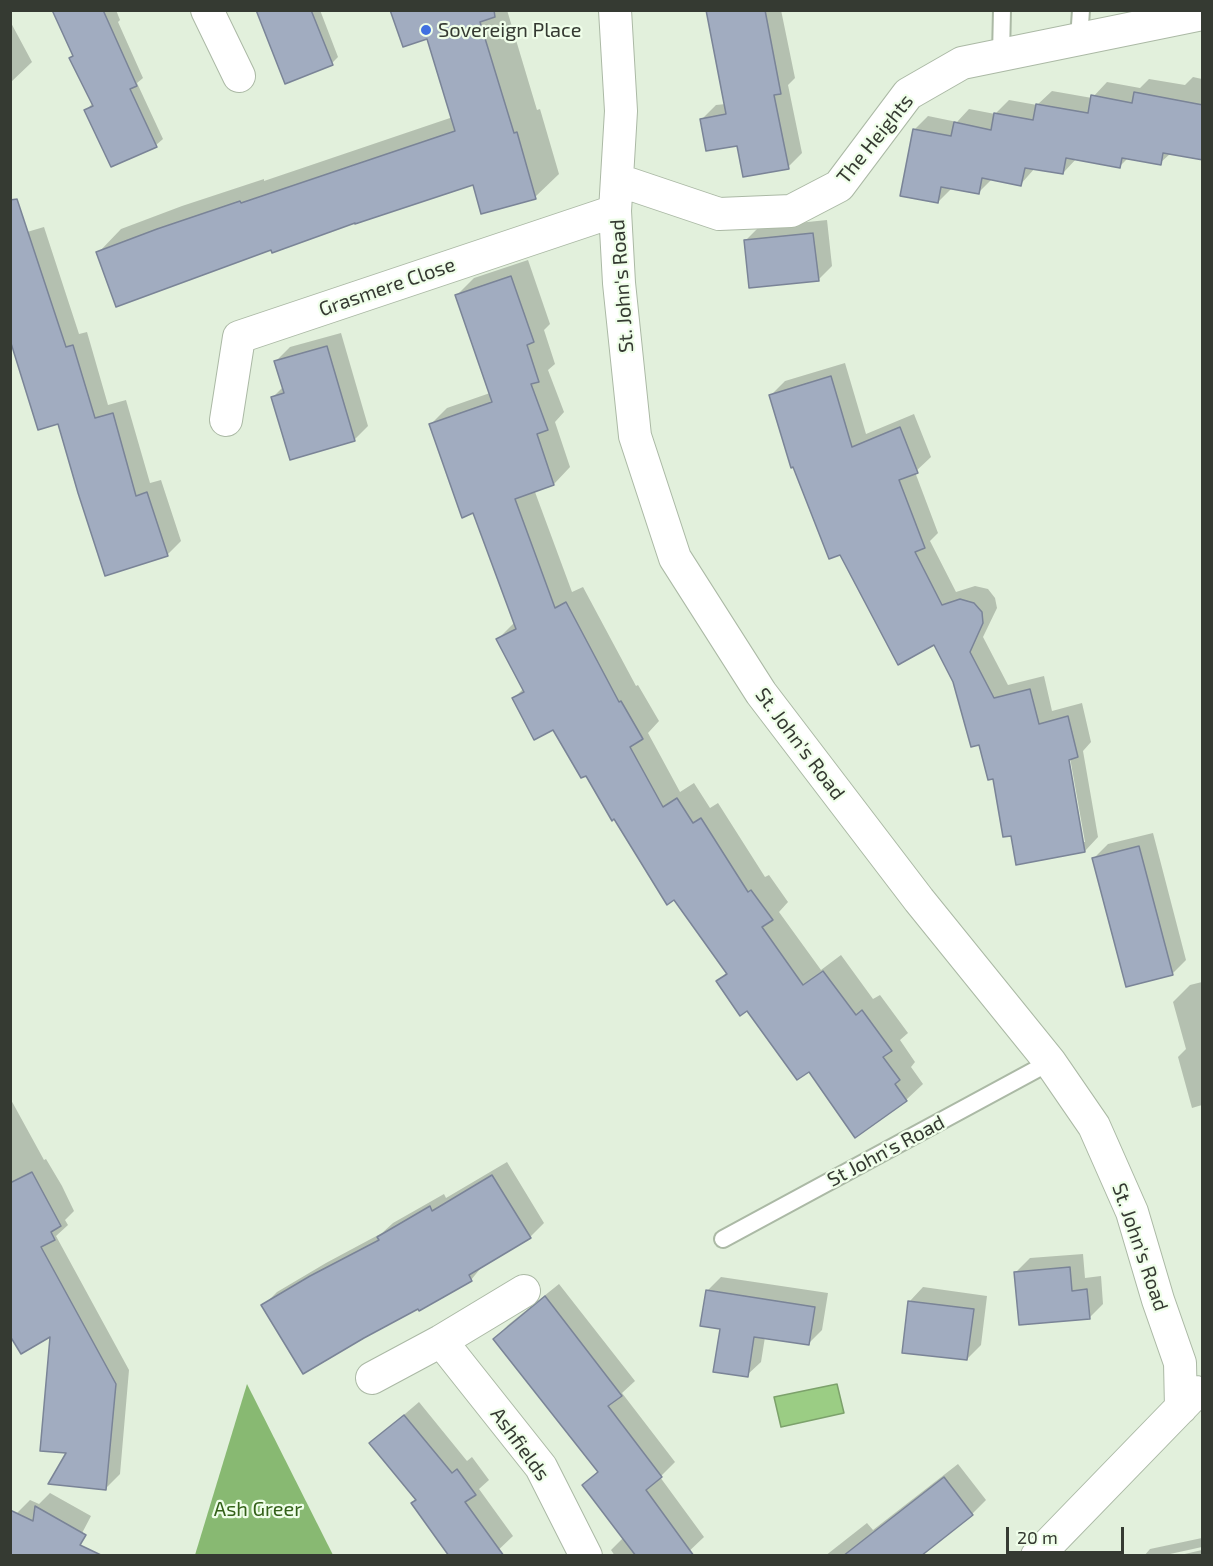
<!DOCTYPE html>
<html>
<head>
<meta charset="utf-8">
<style>
	body { margin:0 }
	#map { position:relative; width:1213px; height:1566px; overflow:hidden; background:#e2f0dc; font-family:"Exo 2",sans-serif }
	canvas { display:block }
	.frame { position:absolute; inset:0; border:12px solid #353a32; pointer-events:none }
	.scale { position:absolute; left:1006px; top:1527px; width:118px; height:27px; box-sizing:border-box; border:3px solid #353a32; border-top:0; padding-left:8px; font-size:18px; line-height:21px; white-space:nowrap; color:#353a32; -webkit-text-stroke:4px #effee9; paint-order:stroke }
</style>
</head>
<body>
<div id="map">
<canvas width="1213" height="1566"></canvas>
<div class="frame"></div>
<div class="scale">20 m</div>
</div>
<script>
const c = document.querySelector('canvas').getContext('2d');
c.lineJoin = 'round';
function fillPath(path, color) { c.fillStyle = color; c.fill(path, 'evenodd'); }
const toPath = rows => new Path2D(rows.map(r => 'M' + r).join(''));
function strokePath(path, color, width, dash) { c.strokeStyle = color; c.lineWidth = width; c.lineCap = dash ? 'butt' : 'round'; c.setLineDash(dash || []); c.stroke(path); }
function drawText(font, color, halo, rows, align = 'center') {
  c.font = font + ' "Exo 2",sans-serif'; c.lineWidth = 4.5; c.setLineDash([]); c.textBaseline = 'middle'; c.strokeStyle = halo; c.fillStyle = color; for (const [text, x, y, turn = 0] of rows) {
    c.save(); c.translate(x, y); c.rotate((+turn || 0) * Math.PI / 180); c.textAlign = isNaN(turn) ? turn : align; if (halo) c.strokeText(text, 0, 0); c.fillText(text, 0, 0); c.restore();
  }
}
fillPath(toPath([
	[247,1384,333,1555,195,1555]
]), '#88b972');
const water = toPath([
	[837,1384,844,1413,781,1427,774,1397,837,1384]
]);
fillPath(water, '#9bcd84');
strokePath(water, '#7ca16b', 1.5);
fillPath(toPath([
	[54,10,116,10,120,20,118,22,143,78,137,83,163,139,156,145,86,110,93,103],
	[257,10,320,10,338,57,332,63],
	[392,10,507,10,537,110,540,109,559,174,535,197,474,183,272,249,98,253,121,229,182,206,264,179,264,181,453,117,428,37],
	[708,10,781,10,795,78,788,85,802,153,788,167,738,144,702,119,716,105,726,104],
	[10,21,32,62,10,83],
	[1193,77,1202,79,1202,158,1171,153,1160,163,1129,157,1119,167,1077,158,1063,173,1035,168,1020,185,992,179,978,193,952,188,938,202,914,130,928,116,957,122,969,109,995,114,1009,100,1037,105,1052,91,1092,98,1107,82,1140,88,1149,79,1185,85],
	[827,220,832,266,818,280,745,241,759,227],
	[44,227,79,334,87,332,108,405,126,400,150,483,161,480,181,541,167,555,106,574,10,237],
	[528,260,550,324,544,330,555,364,548,370,564,412,555,422,570,467,554,484,535,492,572,592,583,587,636,686,638,685,659,721,648,733,680,792,694,783,710,808,718,803,765,877,769,875,788,902,779,912,821,970,841,955,873,999,880,995,908,1033,900,1040,915,1062,911,1067,923,1084,906,1100,809,1070,717,982,727,972,554,728,514,698,524,688,498,639,515,622,474,512,430,425,447,408,490,393,457,295,474,278],
	[341,333,368,426,354,440,273,397,283,387,276,361,290,347],
	[845,363,866,434,914,414,931,457,915,472,938,533,930,541,956,592,975,586,988,589,995,598,997,608,983,637,1008,685,1044,676,1052,711,1082,703,1091,742,1083,751,1098,837,1085,851,1012,834,994,777,955,681,935,643,771,395,785,381],
	[1069,752,1085,842,1082,842,1066,753],
	[1153,833,1186,960,1172,974,1094,858,1108,844],
	[1202,982,1202,1105,1192,1108,1178,1057,1186,1049,1173,1002,1190,985],
	[10,1098,44,1160,46,1159,62,1186,74,1211,65,1220,68,1225,56,1236,129,1370,120,1474,106,1488,68,1452,52,1335,10,1331],
	[507,1162,544,1223,530,1237,484,1264,471,1280,263,1306,277,1292,326,1263,382,1233,393,1223,444,1194,446,1198],
	[1083,1254,1085,1278,1101,1276,1103,1304,1089,1318,1016,1272,1030,1258],
	[721,1277,828,1293,822,1330,809,1343,765,1337,761,1362,747,1375,721,1328,707,1291],
	[559,1284,635,1381,622,1393,675,1462,660,1477,704,1537,684,1556,615,1556,611,1550,624,1537,584,1485,599,1470,495,1339,508,1325],
	[923,1287,987,1296,981,1345,967,1359,910,1301],
	[419,1402,467,1461,472,1457,489,1480,479,1489,513,1536,492,1556,371,1443],
	[958,1464,986,1500,972,1514,919,1556,825,1556,867,1523,873,1530],
	[50,1493,91,1516,70,1556,16,1514,30,1500,39,1504],
	[1202,1538,1202,1547,1161,1556,1144,1556,1150,1549],
	[1202,1550,1202,1556,1176,1556]
]), '#0003');
const building = toPath([
	[52,10,103,10,137,86,130,89,157,147,111,167,84,110,93,106,69,58,73,56,52,10],
	[256,10,311,10,333,65,285,84,256,10],
	[390,10,494,10,495,17,480,22,514,133,517,132,536,199,481,214,473,185,355,224,355,223,272,253,271,250,116,307,96,252,157,229,240,201,241,203,455,131,427,39,403,47,390,10],
	[706,10,765,10,781,94,774,95,789,169,743,177,737,146,706,151,700,119,726,114,706,10],
	[1134,92,1203,105,1203,160,1163,153,1161,165,1122,158,1120,168,1066,158,1063,174,1025,168,1021,186,982,178,979,194,941,187,938,203,900,196,913,129,951,136,954,122,991,130,994,113,1033,120,1036,104,1088,113,1091,95,1132,103,1134,92],
	[17,199,66,347,73,345,95,418,113,413,136,496,147,492,168,556,105,576,78,493,58,424,38,430,10,340,10,200,17,199],
	[813,233,819,281,749,288,744,240,813,233],
	[511,276,534,342,527,345,539,382,531,384,548,430,537,434,554,485,515,499,555,608,566,602,619,702,621,701,643,739,630,747,663,807,677,798,693,823,701,818,748,892,751,890,773,920,762,927,803,985,823,971,856,1015,862,1010,892,1051,883,1057,900,1080,895,1084,907,1101,855,1138,809,1072,797,1080,747,1011,740,1016,716,981,727,974,674,900,667,905,614,819,612,821,586,776,581,778,553,730,534,740,512,698,524,692,496,639,516,629,473,513,462,518,429,424,492,402,455,295,511,276],
	[327,346,355,441,290,460,271,397,284,393,274,361,327,346],
	[831,376,852,447,900,427,918,473,899,480,925,548,915,552,942,605,960,599,974,603,982,612,983,623,970,652,994,698,1030,689,1039,724,1068,716,1078,757,1069,760,1085,852,1016,865,1011,836,1003,837,993,779,988,780,979,745,971,747,953,682,934,645,898,665,840,555,829,559,793,467,791,468,769,395,831,376],
	[1139,846,1173,975,1126,987,1092,858,1139,846],
	[32,1172,61,1226,51,1232,55,1240,41,1247,116,1384,106,1490,48,1484,66,1453,40,1451,50,1337,21,1354,10,1336,10,1183,32,1172],
	[492,1175,531,1238,469,1275,472,1281,419,1311,418,1309,364,1338,303,1374,261,1305,310,1276,379,1240,377,1237,430,1206,432,1211,492,1175],
	[1070,1267,1072,1291,1087,1289,1090,1319,1019,1325,1014,1272,1070,1267],
	[706,1290,815,1307,809,1345,754,1337,748,1377,713,1372,720,1329,700,1326,706,1290],
	[545,1296,622,1396,608,1406,662,1477,646,1490,694,1556,636,1556,582,1485,598,1472,493,1339,545,1296],
	[908,1301,974,1309,967,1360,902,1353,908,1301],
	[404,1415,452,1473,457,1469,476,1495,465,1502,504,1556,449,1556,411,1503,416,1500,369,1443,404,1415],
	[944,1477,973,1515,921,1556,843,1556,944,1477],
	[35,1506,86,1535,80,1545,103,1556,10,1556,10,1510,33,1521,35,1506]
]);
fillPath(building, '#a1acc0');
strokePath(building, '#7a8497', 1.5);
const service = toPath([
	[1079,39,1081,10],
	[1001,55,1002,10],
	[723,1239,1050,1062]
]);
const minor = toPath([
	[207,10,239,76],
	[615,10,621,111,615,211,619,283,635,436,675,558,761,693,919,900,1050,1062,1094,1126,1132,1212,1158,1300,1180,1363,1181,1408],
	[618,180,719,214,791,211,839,186,908,94,962,63,1202,14],
	[226,420,239,337,615,211],
	[441,1341,541,1467,586,1556],
	[372,1378,441,1341,524,1291],
	[1037,1556,1196,1392]
]);
strokePath(service, '#abb9a5', 20);
strokePath(minor, '#abb9a5', 34);
strokePath(service, '#fff', 16);
strokePath(minor, '#fff', 32);
for (const [x, y, r, color] of [
	[426,30,6,"#4070e1"]
]) { const dot = new Path2D(); dot.arc(x, y, r, 0, 2 * Math.PI); c.fillStyle = color; c.fill(dot); strokePath(dot, '#effee9', 2); }
drawText('20px', '#353a32', '#effee9', [
	["Sovereign Place",438,30]
], 'left');
drawText('20px', '#353a32', '#effee9', [
	["The Heights",875,139,-51],
	["St. John's Road",622,286,-94],
	["Grasmere Close",387,287,-19],
	["St. John's Road",800,744,53],
	["St John's Road",886,1151,-28],
	["St. John's Road",1140,1247,71],
	["Ashfields",520,1444,54]
]);
drawText('20px', '#346119', '#effee9', [
	["Ash Greer",258,1509]
]);
</script>
</body>
</html>
